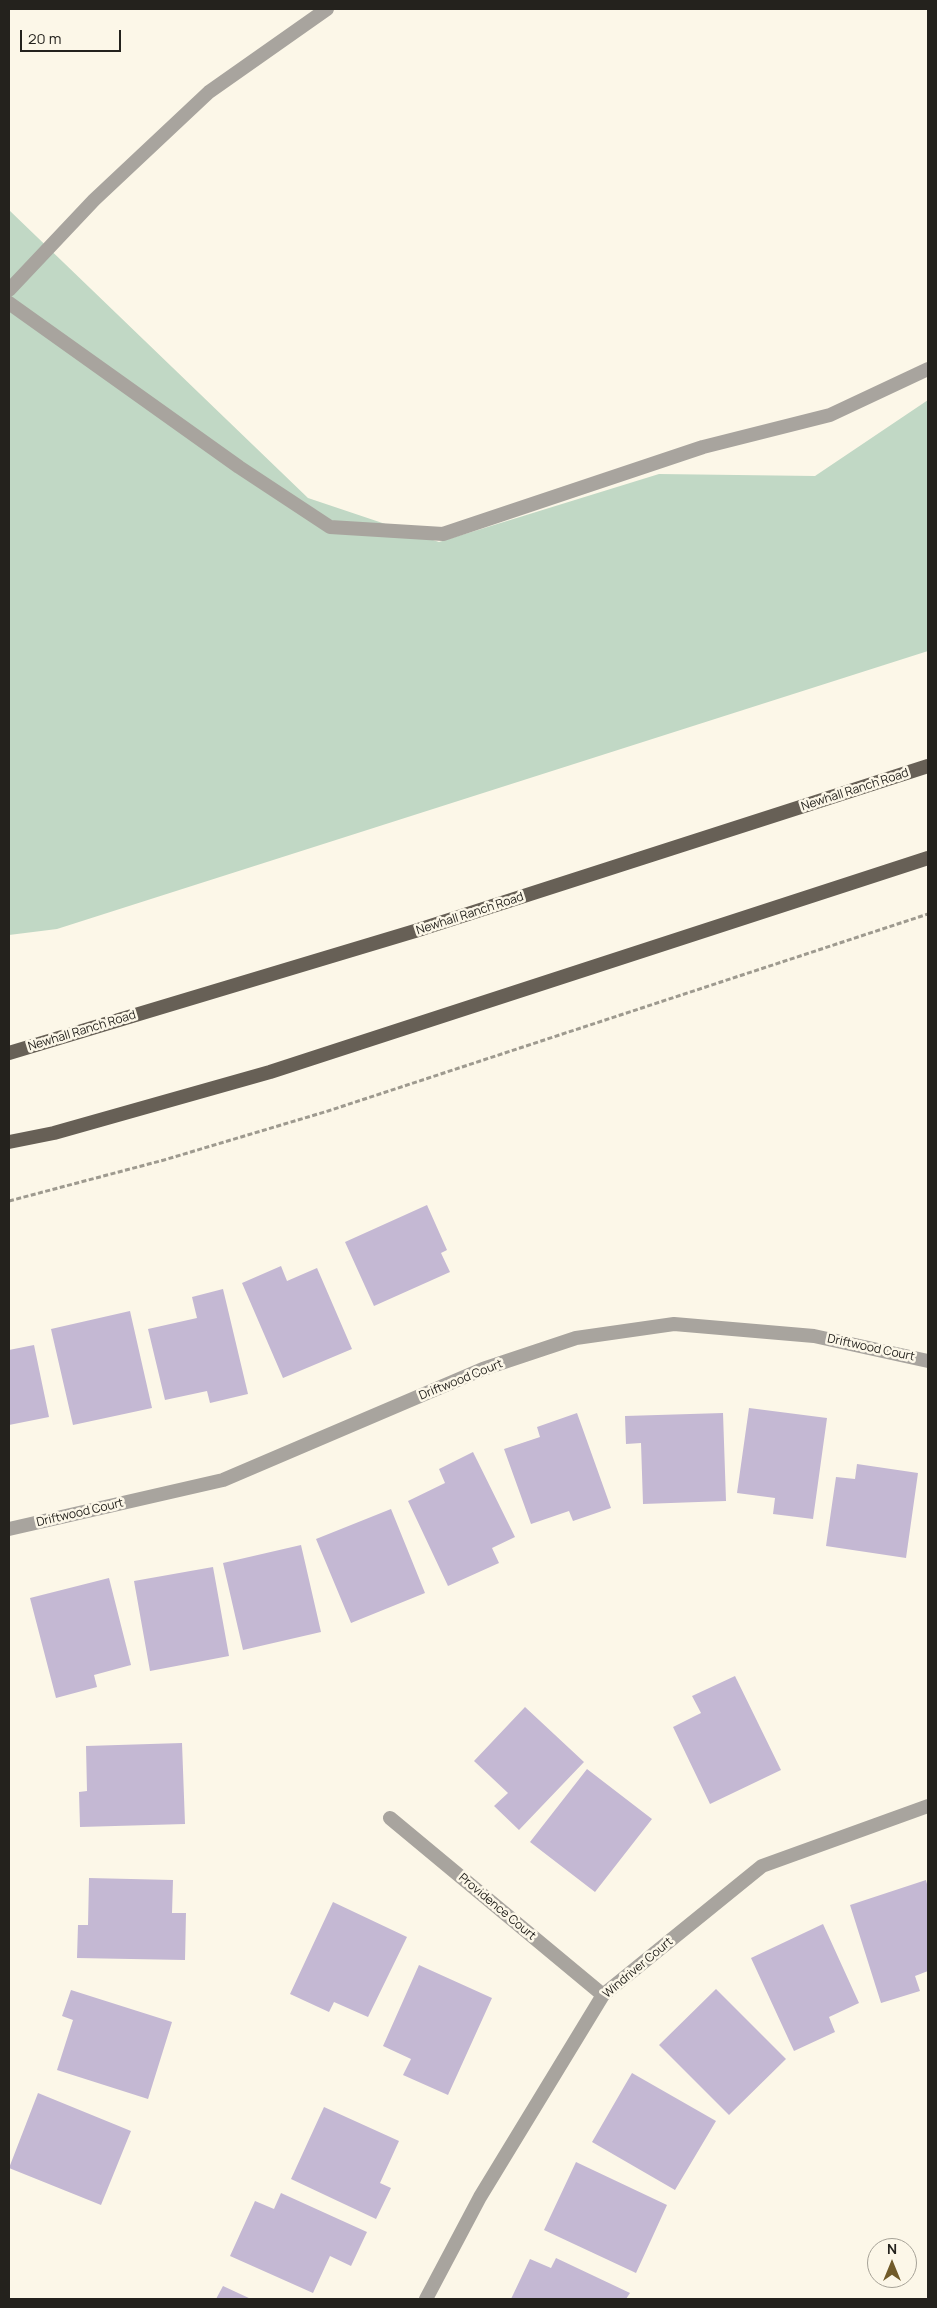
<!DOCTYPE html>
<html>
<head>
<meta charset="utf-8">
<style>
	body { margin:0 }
	#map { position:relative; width:937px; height:2308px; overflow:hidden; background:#fcf7e8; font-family:Manrope,sans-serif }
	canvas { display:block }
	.frame { position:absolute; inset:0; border:10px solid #24221d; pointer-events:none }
	.north { position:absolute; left:867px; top:2238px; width:50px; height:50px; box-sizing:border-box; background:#fcf7e8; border:1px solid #a6a297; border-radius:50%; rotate:0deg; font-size:14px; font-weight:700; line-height:20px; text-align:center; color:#24221d }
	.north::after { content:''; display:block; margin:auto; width:18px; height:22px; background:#715b2a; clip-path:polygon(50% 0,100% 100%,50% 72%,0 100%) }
	.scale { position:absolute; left:20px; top:30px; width:101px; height:22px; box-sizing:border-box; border:2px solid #24221d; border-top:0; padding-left:6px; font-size:15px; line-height:18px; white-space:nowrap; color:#24221d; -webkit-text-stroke:4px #fcf7e8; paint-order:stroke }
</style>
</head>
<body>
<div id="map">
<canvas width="937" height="2308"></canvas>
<div class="frame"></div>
<div class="north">N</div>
<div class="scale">20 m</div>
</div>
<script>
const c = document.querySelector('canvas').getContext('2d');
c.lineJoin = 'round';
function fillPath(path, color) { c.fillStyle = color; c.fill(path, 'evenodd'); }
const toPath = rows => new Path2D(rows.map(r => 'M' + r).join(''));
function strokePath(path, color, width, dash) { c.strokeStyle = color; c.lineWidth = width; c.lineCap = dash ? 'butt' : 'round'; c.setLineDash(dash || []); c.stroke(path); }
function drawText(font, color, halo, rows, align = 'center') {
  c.font = font + ' Manrope,sans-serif'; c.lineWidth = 5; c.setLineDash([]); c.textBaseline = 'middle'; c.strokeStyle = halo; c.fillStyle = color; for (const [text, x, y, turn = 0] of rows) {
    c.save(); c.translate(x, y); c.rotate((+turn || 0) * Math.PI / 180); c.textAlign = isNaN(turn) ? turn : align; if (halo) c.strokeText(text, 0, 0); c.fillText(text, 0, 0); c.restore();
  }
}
fillPath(toPath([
	[9,210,308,498,439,542,659,474,815,476,928,400,928,651,57,929,9,935]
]), '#c1d8c5');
fillPath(toPath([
	[427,1205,447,1250,441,1253,450,1272,374,1306,345,1242],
	[281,1266,287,1281,317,1268,352,1349,283,1378,242,1283],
	[223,1289,248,1394,210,1403,207,1391,165,1400,148,1329,197,1318,192,1297],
	[130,1311,152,1408,73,1425,51,1329],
	[34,1345,49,1417,9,1425,9,1350],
	[749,1408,827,1418,813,1519,773,1514,775,1498,737,1493],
	[577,1413,611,1508,573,1521,569,1511,531,1524,504,1449,540,1437,537,1427],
	[723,1413,726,1501,643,1504,641,1443,626,1444,625,1416],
	[473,1452,515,1537,492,1548,499,1563,448,1586,408,1501,445,1483,439,1469],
	[857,1464,918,1473,906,1558,826,1546,836,1477,855,1479],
	[391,1509,425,1593,351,1623,316,1539],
	[301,1545,321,1632,243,1650,223,1563],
	[213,1567,229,1656,150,1671,134,1581],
	[109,1578,131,1665,94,1675,97,1687,56,1698,30,1598],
	[735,1676,781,1770,710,1804,673,1727,701,1713,692,1696],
	[525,1707,584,1762,519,1830,494,1806,508,1793,474,1761],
	[182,1743,185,1824,80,1827,79,1792,87,1791,86,1746],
	[587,1769,652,1819,595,1892,530,1842],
	[89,1878,173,1880,172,1913,186,1913,185,1960,77,1958,78,1925,88,1925],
	[926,1880,928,1888,928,1971,915,1976,920,1991,881,2003,850,1905],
	[333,1902,407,1937,368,2017,334,2002,329,2012,290,1994],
	[823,1924,859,2003,829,2017,835,2032,794,2051,751,1958],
	[419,1965,492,1998,448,2095,403,2075,411,2059,383,2046],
	[716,1989,786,2059,729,2115,659,2045],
	[71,1990,172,2022,148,2099,57,2070,73,2020,62,2016],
	[632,2073,716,2121,675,2190,592,2142],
	[38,2093,131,2131,101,2205,9,2168],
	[324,2107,399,2141,380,2183,391,2188,376,2219,291,2179],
	[576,2162,667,2205,636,2273,544,2230],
	[281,2193,367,2232,351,2266,330,2256,313,2293,230,2256,255,2201,274,2209],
	[556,2258,630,2293,626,2299,511,2299,530,2259,551,2268],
	[223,2286,251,2299,216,2299]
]), '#c4b8d3');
strokePath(toPath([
	[9,1201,164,1160,328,1111,928,914]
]), '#9e9a8f', 3, [5, 2.5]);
strokePath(toPath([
	[9,290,94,200,209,92,327,9],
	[9,303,239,467,330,527,443,534,703,447,830,415,928,369]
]), '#a8a49e', 14);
strokePath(toPath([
	[9,1529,223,1480,483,1369,576,1338,674,1324,814,1336,928,1361],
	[390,1818,603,1995],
	[426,2299,480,2197,603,1995,762,1866,928,1806]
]), '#a8a49e', 14);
strokePath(toPath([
	[9,1053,415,931,928,766],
	[9,1142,54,1133,270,1072,928,858]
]), '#676056', 14);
drawText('12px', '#24221d', '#fcf7e8', [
	["Newhall Ranch Road",855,790,-18],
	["Newhall Ranch Road",470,914,-18],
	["Newhall Ranch Road",82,1031,-17],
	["Driftwood Court",871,1348,12],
	["Driftwood Court",461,1380,-22],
	["Driftwood Court",80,1513,-13],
	["Providence Court",497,1907,40],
	["Windriver Court",638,1968,-40]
]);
</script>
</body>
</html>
